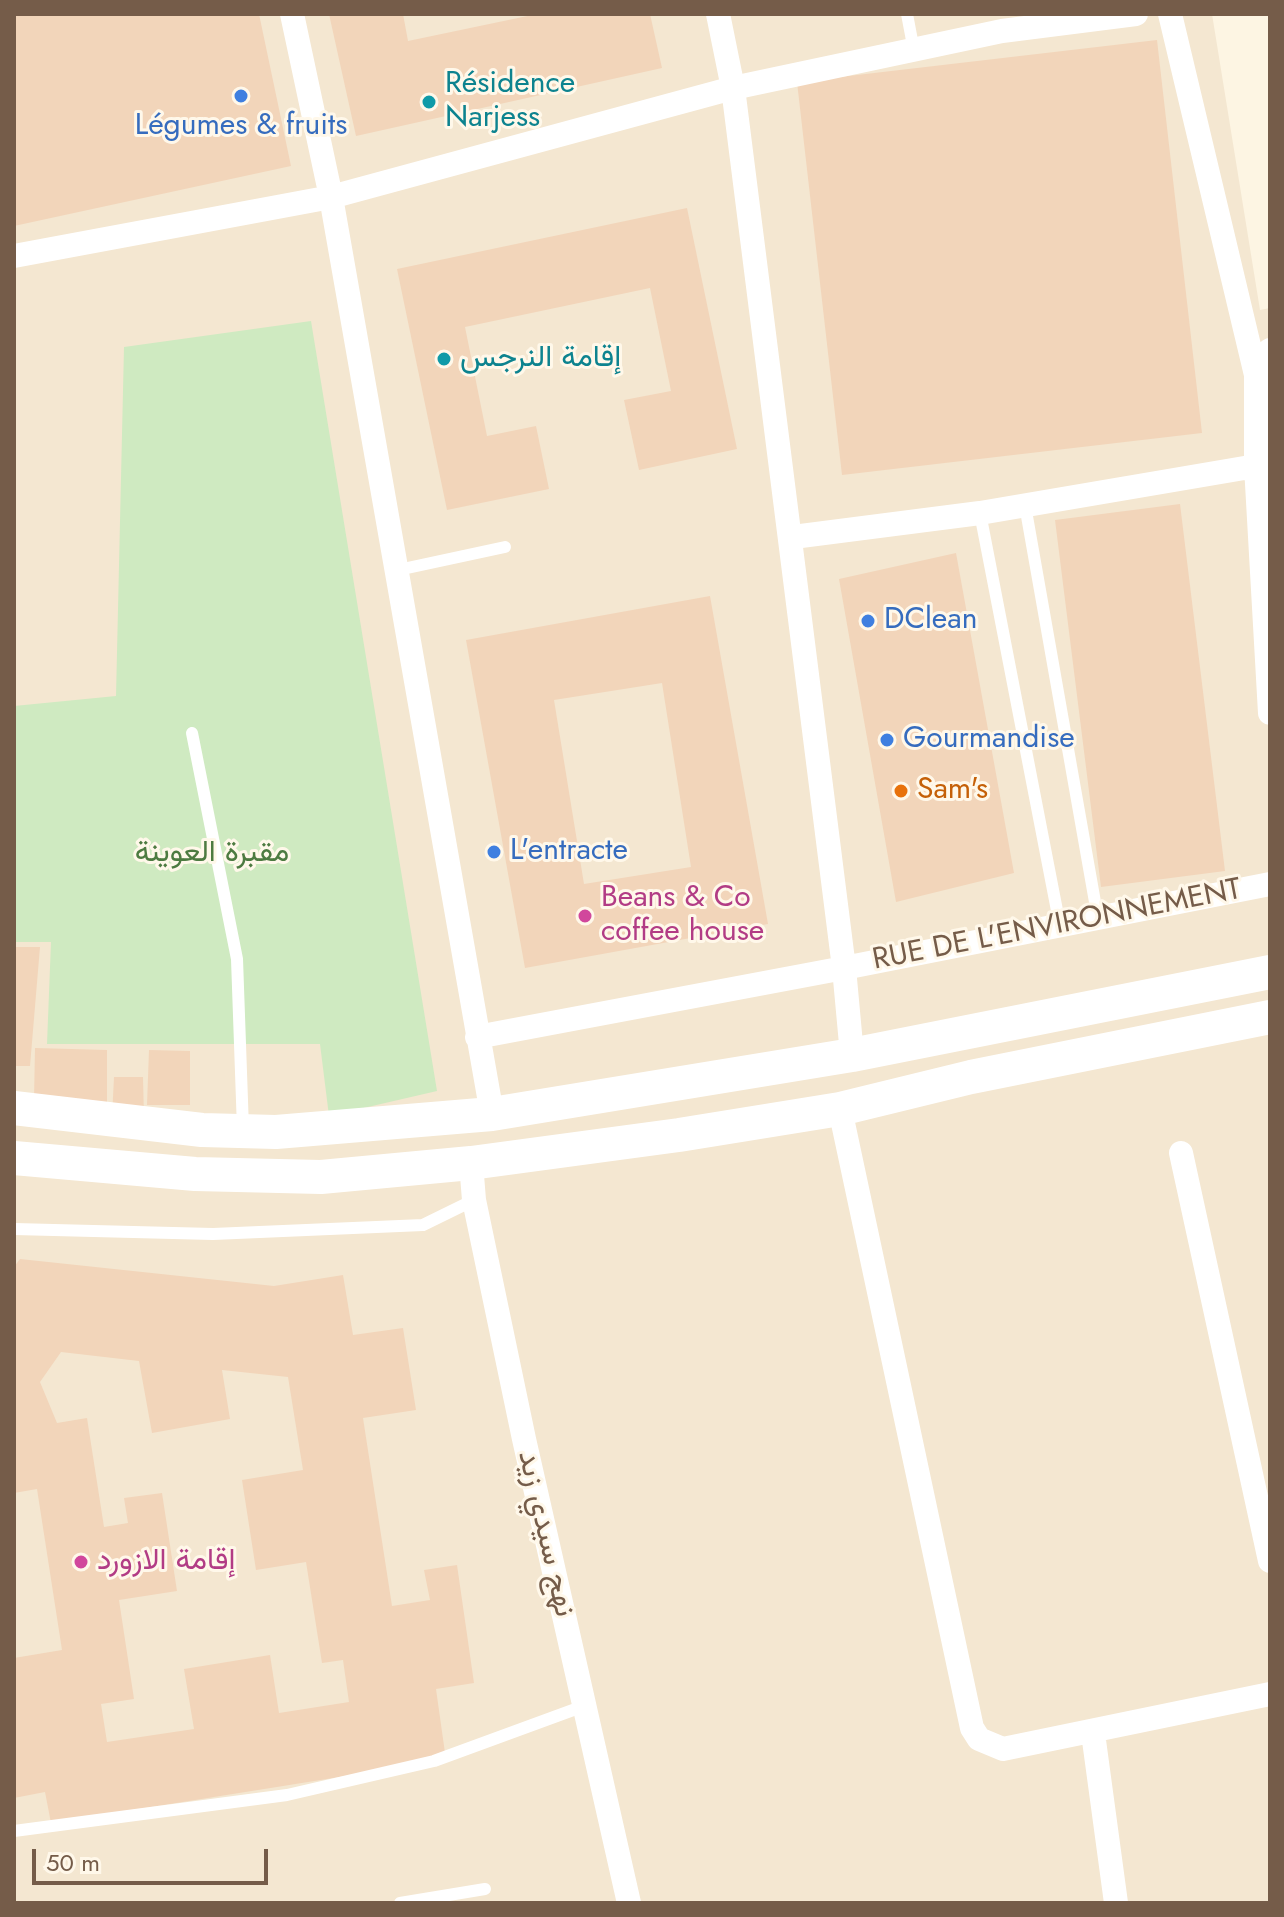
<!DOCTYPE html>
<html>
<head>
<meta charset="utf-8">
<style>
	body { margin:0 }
	#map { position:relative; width:1284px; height:1917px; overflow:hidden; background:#fdf5e3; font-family:Jost,sans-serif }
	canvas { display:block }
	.frame { position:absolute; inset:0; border:16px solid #755c49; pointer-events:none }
	.scale { position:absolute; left:32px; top:1849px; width:236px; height:36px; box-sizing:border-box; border:4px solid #755c49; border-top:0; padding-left:10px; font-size:24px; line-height:28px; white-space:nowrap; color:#755c49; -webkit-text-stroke:6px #fff8ea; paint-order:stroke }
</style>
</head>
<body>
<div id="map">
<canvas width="1284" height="1917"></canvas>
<div class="frame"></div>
<div class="scale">50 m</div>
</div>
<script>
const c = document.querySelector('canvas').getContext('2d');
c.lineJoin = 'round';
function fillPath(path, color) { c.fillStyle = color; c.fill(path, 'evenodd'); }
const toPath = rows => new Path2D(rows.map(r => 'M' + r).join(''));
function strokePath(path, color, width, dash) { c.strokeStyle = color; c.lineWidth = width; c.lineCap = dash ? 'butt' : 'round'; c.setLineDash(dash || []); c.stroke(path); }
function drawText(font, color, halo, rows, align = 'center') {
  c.font = font + ' Jost,Vazirmatn,sans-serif'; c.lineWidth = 6; c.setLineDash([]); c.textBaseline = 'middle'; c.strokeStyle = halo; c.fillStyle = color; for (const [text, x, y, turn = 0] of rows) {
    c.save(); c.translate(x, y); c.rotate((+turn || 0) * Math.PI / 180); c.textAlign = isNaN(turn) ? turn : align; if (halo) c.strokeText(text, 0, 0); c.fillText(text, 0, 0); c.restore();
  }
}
fillPath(toPath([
	[14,14,1212,14,1260,310,1270,308,1270,1903,14,1903]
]), '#f4e7d1');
fillPath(toPath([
	[311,321,437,1091,329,1116,320,1044,47,1044,51,942,14,942,14,706,116,696,124,347]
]), '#cfeac1');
fillPath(toPath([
	[14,14,259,14,291,166,14,226],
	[329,14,403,14,408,41,537,14,650,14,662,68,356,136],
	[1157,40,1202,433,842,475,797,82],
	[687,208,737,449,639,470,624,400,671,391,650,288,465,327,487,436,536,426,549,489,447,510,397,269],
	[1180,504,1225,871,1101,887,1055,520],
	[956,553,1014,873,896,902,839,579],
	[710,596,768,924,525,968,466,640],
	[662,683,691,867,584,884,554,700],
	[14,947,40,947,30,1066,14,1066],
	[35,1048,107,1050,107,1111,34,1100],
	[149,1050,190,1051,190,1105,147,1105],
	[114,1077,143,1077,144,1118,112,1117],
	[20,1259,274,1286,343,1275,353,1335,403,1328,416,1410,363,1418,392,1606,430,1600,424,1570,457,1565,474,1683,436,1689,446,1760,51,1823,45,1792,14,1798,14,1658,62,1650,37,1489,14,1493,14,1267],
	[61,1352,139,1361,152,1433,230,1419,222,1370,288,1377,303,1470,242,1480,256,1570,306,1562,322,1663,343,1660,349,1702,279,1713,270,1655,184,1669,194,1729,107,1742,101,1704,134,1699,119,1600,177,1591,162,1493,124,1498,128,1523,104,1527,87,1418,57,1423,40,1382]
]), '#f2d5ba');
strokePath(toPath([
	[907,14,914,51],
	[1025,505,1098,919],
	[980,513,1060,926],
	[398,570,505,547],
	[192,733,237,959,243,1129],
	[14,1229,213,1234,423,1225,474,1200],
	[14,1831,287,1795,434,1761,584,1706],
	[400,1903,485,1889]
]), '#fff', 12);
strokePath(toPath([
	[292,14,331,197,492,1114],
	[1170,14,1256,375],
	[14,256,331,197,733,88,1002,31,1136,14],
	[1270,350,1263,355,1256,375,1256,466,1270,713],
	[793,537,980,513,1256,466],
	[477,1037,844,968,733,88,718,14],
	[852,1055,844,968,1270,884],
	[840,1109,972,1728,979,1739,1003,1749,1270,1694],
	[1181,1153,1270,1561],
	[471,1163,474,1200,524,1439,629,1903],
	[1093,1733,1116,1903]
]), '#fff', 24);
strokePath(toPath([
	[14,1108,202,1130,276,1132,492,1114,852,1055,1270,972],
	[14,1158,195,1174,321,1177,471,1163,679,1135,840,1109,971,1077,1270,1017]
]), '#fff', 34);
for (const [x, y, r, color] of [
	[241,96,8,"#3f7fe0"],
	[429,102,8,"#0f9aa8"],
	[444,359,8,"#0f9aa8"],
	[868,621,8,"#3f7fe0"],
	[887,740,8,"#3f7fe0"],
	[901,791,8,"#e8710a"],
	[494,852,8,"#3f7fe0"],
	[585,916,8,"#d1479c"],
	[81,1562,8,"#d1479c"]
]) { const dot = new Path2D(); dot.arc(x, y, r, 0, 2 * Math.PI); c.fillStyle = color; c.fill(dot); strokePath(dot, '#fff8ea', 3); }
drawText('30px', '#0d838f', '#fff8ea', [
	["Résidence",445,85],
	["Narjess",445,119],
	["إقامة النرجس",460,359]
], 'left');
drawText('30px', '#366cbe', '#fff8ea', [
	["Légumes & fruits",241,127,"center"],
	["DClean",884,621],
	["Gourmandise",903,740],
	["L'entracte",510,852]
], 'left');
drawText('30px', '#c56008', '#fff8ea', [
	["Sam's",917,791]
], 'left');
drawText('30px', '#4d7b41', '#fff8ea', [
	["مقبرة العوينة",212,854]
]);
drawText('30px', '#b23c85', '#fff8ea', [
	["Beans & Co",601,899],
	["coffee house",601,933],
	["إقامة الازورد",97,1562]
], 'left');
drawText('30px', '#755c49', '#fff8ea', [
	["RUE DE L'ENVIRONNEMENT",1057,926,-11],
	["نهج سيدي زيد",545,1534,77]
]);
</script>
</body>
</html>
